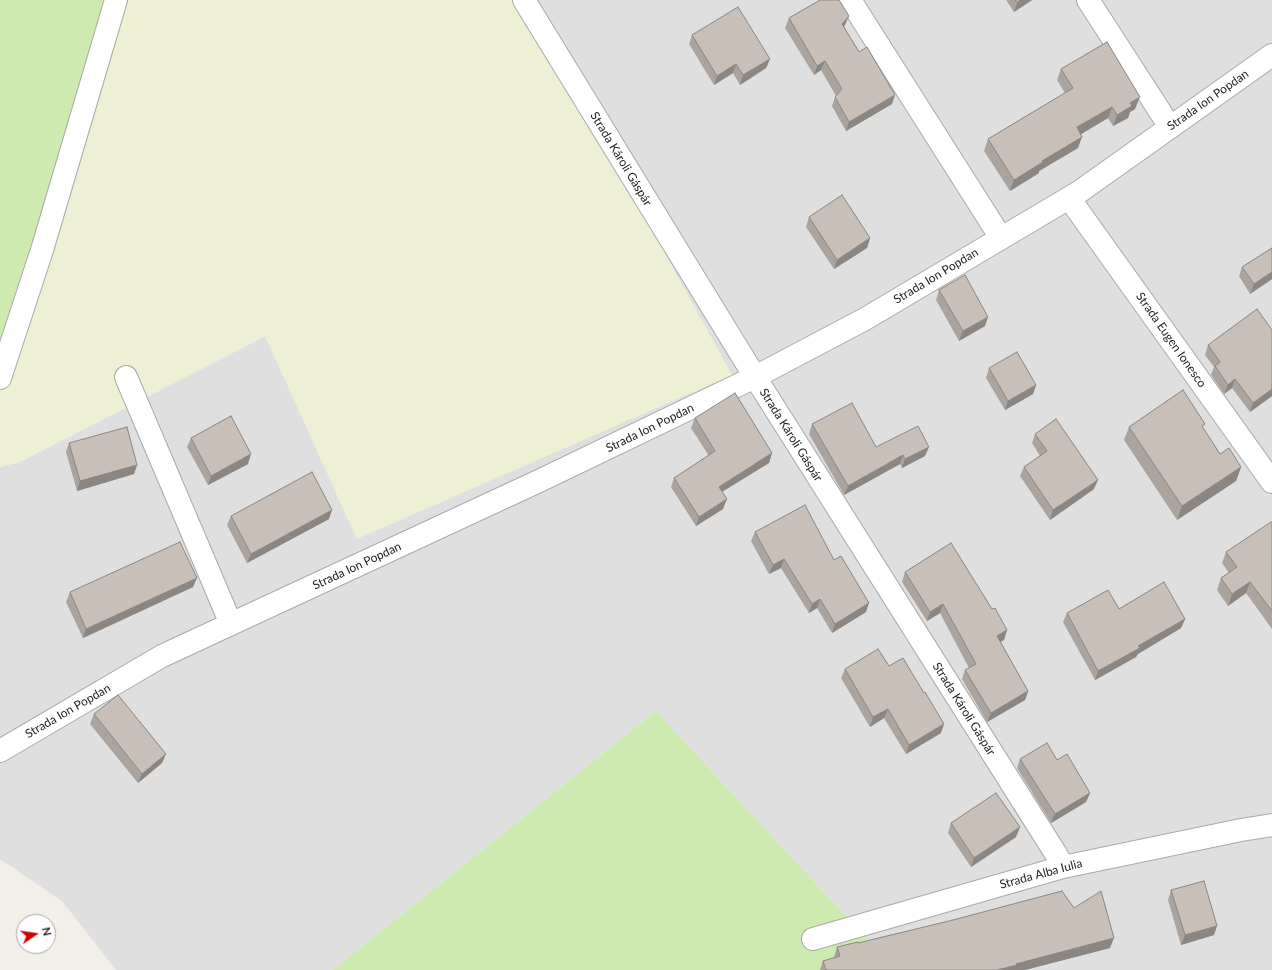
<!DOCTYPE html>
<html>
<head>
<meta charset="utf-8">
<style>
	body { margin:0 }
	#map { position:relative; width:1272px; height:970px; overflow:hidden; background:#f2efe9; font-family:Lato,sans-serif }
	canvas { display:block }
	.north { position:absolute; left:16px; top:914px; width:40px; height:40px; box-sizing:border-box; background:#fff; border:1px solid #a7a7a7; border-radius:50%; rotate:77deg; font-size:11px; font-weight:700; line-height:16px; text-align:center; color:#222 }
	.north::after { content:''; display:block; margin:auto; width:14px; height:18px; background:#d40000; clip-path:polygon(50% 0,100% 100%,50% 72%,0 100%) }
</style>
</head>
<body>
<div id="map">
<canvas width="1272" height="970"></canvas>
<div class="north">N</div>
</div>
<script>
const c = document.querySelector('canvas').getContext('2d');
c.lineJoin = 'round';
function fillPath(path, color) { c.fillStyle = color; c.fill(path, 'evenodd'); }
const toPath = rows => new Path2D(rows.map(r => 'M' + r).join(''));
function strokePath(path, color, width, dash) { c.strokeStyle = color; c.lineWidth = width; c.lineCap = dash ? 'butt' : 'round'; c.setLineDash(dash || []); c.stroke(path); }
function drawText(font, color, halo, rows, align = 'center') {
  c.font = font + ' Lato,sans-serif'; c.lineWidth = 4; c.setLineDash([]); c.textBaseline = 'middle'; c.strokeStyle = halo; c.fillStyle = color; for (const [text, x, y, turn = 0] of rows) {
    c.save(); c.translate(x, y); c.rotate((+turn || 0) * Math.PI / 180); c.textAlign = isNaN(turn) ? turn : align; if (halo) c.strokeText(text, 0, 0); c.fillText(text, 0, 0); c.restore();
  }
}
fillPath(toPath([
	[525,0,1272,0,1272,970,896,970,656,711,333,970,116,970,62,901,0,859,0,467,20,462,266,336,357,539]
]), '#e0dfdf');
fillPath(toPath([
	[105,0,525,0,732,375,357,539,265,336,19,462,0,467,0,368]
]), '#eef0d5');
fillPath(toPath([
	[0,0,105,0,0,368],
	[656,711,896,970,333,970]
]), '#cdebb0');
const minor = toPath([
	[524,0,755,377,1056,854,1063,867],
	[850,0,1001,238],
	[1088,0,1170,127],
	[1069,198,1272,482],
	[126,377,231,624],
	[0,378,42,250,116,0],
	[0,751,162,656,539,481,755,377,865,319,1079,192,1272,55],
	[813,939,1063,867,1241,830,1272,825]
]);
strokePath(minor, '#a9a9a9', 24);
strokePath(minor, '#fff', 22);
fillPath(toPath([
	[1006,0,1032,0,1014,12],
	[789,18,845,25,844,27,892,104,846,131,832,106,835,97,836,96,821,70,814,75,785,28],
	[692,35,770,59,766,68,740,85,733,73,714,85,689,44],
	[1061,69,1135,109,1130,112,1128,118,1113,126,1108,118,1081,134,1078,148,1039,171,1039,173,1010,191,984,151,988,139,1065,93,1057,80],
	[809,217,870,238,867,248,834,269,806,227],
	[1272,248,1272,279,1250,294,1239,276,1242,267],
	[939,290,985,326,959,341,936,300],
	[1208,345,1272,396,1250,412,1232,388,1224,394,1211,375,1214,367,1205,355],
	[989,368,1036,385,1033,394,1005,410,986,378],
	[695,418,772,453,769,463,722,492,723,509,696,526,671,487,674,478,709,456,691,428],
	[812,424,876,447,925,456,902,468,900,464,844,495,809,434],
	[1129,427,1203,429,1220,454,1241,467,1236,481,1177,520,1124,440],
	[1035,434,1094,489,1050,520,1020,476,1024,467,1040,456,1032,443],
	[191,438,248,464,208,485,187,447],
	[69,443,137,465,134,474,77,491,66,452],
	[231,516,329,519,247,563,227,525],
	[1272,524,1272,629,1246,593,1228,606,1217,590,1221,578,1229,573,1222,563,1226,552],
	[755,532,834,560,866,612,832,633,817,608,809,613,781,568,769,574,751,541],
	[905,572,992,609,1007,630,1004,640,1000,642,1028,691,1025,700,987,722,962,679,965,670,969,668,940,613,927,621,902,582],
	[193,587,83,638,66,602,70,592],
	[1119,609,1185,619,1181,628,1138,654,1136,657,1095,680,1063,622,1067,613],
	[889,666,941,733,906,754,884,718,870,727,841,678,845,669],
	[94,714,166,754,162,763,138,783,90,724],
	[1020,759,1057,760,1090,793,1086,802,1051,823,1017,768],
	[951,823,1016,837,971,867,948,833],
	[1171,890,1214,935,1181,945,1168,900],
	[1074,908,1110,948,1025,970,820,970,823,961,834,958,834,957,837,947,858,943]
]), '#aba49e');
fillPath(toPath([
	[1021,0,1032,0,1014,12,1017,3],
	[849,16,845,25,839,33,842,24],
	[770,59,766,68,740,85,743,75],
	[825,61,821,70,814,75,817,66],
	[736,64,733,73,714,85,717,76],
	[895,95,892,104,846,131,849,122],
	[1140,97,1135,109,1130,112,1128,118,1113,126,1117,115,1130,103],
	[1112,107,1108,118,1073,139,1077,127],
	[1082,137,1078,148,1039,171,1039,173,1010,191,1014,180,1042,161],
	[870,238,867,248,834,269,837,260],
	[1272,272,1272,279,1250,294,1254,284],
	[988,317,985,326,959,341,963,331],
	[1235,379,1232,388,1224,394,1228,385],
	[1036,385,1033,394,1005,410,1008,401],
	[1272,389,1272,396,1250,412,1253,403],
	[929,447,925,456,902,468,905,459],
	[772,453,769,463,715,496,719,487],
	[251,454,248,464,208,485,211,476],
	[903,455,900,464,844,495,848,486],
	[137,465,134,474,77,491,80,481],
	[1241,467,1236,481,1177,520,1182,506],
	[1098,480,1094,489,1050,520,1053,510],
	[727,499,723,509,696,526,699,517],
	[332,510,329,519,247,563,251,554],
	[784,559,781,568,769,574,773,565],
	[197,578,193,587,83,638,86,629],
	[1250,582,1246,593,1228,606,1232,594],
	[820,599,817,608,809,613,812,604],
	[869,603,866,612,832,633,835,624],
	[943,604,940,613,927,621,930,612],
	[1185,619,1181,628,1138,654,1136,657,1095,680,1098,671,1138,646],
	[1007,630,1004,640,994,645,997,636],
	[1028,691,1025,700,987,722,991,713],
	[888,709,884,718,870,727,873,717],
	[944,724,941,733,906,754,909,745],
	[166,754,162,763,138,783,142,774],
	[1090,793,1086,802,1051,823,1055,814],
	[1020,827,1016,837,971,867,974,858],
	[1217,926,1214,935,1181,945,1185,935],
	[1114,938,1110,948,1025,970,997,970,1016,964]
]), '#8b8681');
const building = toPath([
	[820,0,839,0,849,16,842,24,859,52,867,47,895,95,849,122,835,97,842,89,825,61,817,66,789,18,820,0],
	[1015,0,1021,0,1017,3,1015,0],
	[738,7,770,59,743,75,736,64,717,76,692,35,738,7],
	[1107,42,1140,97,1130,103,1132,106,1117,115,1112,107,1077,127,1082,137,1042,161,1043,162,1014,180,988,139,1073,88,1061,69,1107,42],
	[842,195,870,238,837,260,809,217,842,195],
	[1272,248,1272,272,1254,284,1242,267,1272,248],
	[965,275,988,317,963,331,939,290,965,275],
	[1257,309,1272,330,1272,389,1253,403,1235,379,1228,385,1215,366,1220,362,1208,345,1257,309],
	[1017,352,1036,385,1008,401,989,368,1017,352],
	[1183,390,1205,424,1202,426,1220,454,1229,448,1241,467,1182,506,1129,427,1183,390],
	[735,393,772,453,719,487,727,499,699,517,674,478,715,451,695,418,735,393],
	[852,403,876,447,918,426,929,447,905,459,903,455,848,486,812,424,852,403],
	[231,416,251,454,211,476,191,438,231,416],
	[1056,419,1098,480,1053,510,1024,467,1047,451,1035,434,1056,419],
	[127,427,137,465,80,481,69,443,127,427],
	[312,472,332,510,251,554,231,516,312,472],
	[805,505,834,560,841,556,869,603,835,624,820,599,812,604,784,559,773,565,755,532,805,505],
	[1271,522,1272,524,1272,611,1250,582,1232,594,1221,578,1237,567,1226,552,1271,522],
	[180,542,197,578,86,629,70,592,180,542],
	[951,543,992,609,995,608,1007,630,997,636,1028,691,991,713,965,670,976,664,943,604,930,612,905,572,951,543],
	[1164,582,1185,619,1138,646,1140,648,1098,671,1067,613,1108,590,1119,609,1164,582],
	[878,649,889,666,903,658,924,693,925,692,944,724,909,745,888,709,873,717,845,669,878,649],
	[118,695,166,754,142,774,94,714,118,695],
	[1047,743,1057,760,1067,754,1090,793,1055,814,1020,759,1047,743],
	[996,793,1020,827,974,858,951,823,996,793],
	[1204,881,1217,926,1185,935,1171,890,1204,881],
	[1062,891,1074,908,1101,891,1114,938,1016,964,1017,965,997,970,826,970,823,961,840,956,837,947,858,942,858,943,953,920,1062,891]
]);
fillPath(building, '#c7bfb8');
strokePath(building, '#8b8681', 1);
drawText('12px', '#222', '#fff', [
	["Strada Ion Popdan",1208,100,-35],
	["Strada Károli Gáspár",621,159,59],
	["Strada Ion Popdan",936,276,-31],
	["Strada Eugen Ionesco",1171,340,55],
	["Strada Ion Popdan",650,428,-26],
	["Strada Károli Gáspár",791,435,58],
	["Strada Ion Popdan",357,566,-25],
	["Strada Károli Gáspár",964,709,58],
	["Strada Ion Popdan",68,711,-30],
	["Strada Alba Iulia",1041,874,-15]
]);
</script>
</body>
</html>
